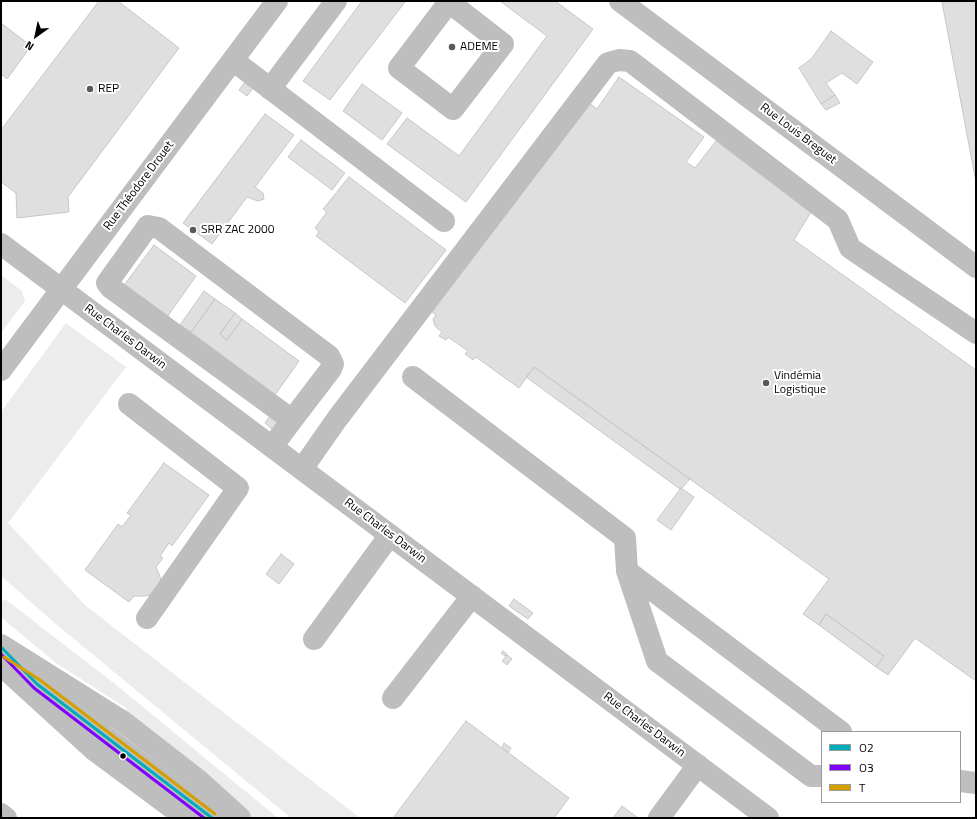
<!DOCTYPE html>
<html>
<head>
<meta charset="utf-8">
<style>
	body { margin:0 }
	#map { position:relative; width:977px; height:819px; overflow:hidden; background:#fff; font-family:"Titillium Web",sans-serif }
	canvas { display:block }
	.frame { position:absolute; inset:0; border:2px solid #000; pointer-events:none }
	.legend { position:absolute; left:821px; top:731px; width:140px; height:72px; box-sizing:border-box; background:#fff; border:1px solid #999; margin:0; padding:5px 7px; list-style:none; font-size:12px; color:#000 }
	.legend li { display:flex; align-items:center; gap:8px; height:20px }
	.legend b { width:20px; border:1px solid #999 }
	.north { position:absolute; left:16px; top:16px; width:40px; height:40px; -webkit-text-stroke:3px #fff; paint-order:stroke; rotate:213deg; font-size:11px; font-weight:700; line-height:16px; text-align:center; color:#000 }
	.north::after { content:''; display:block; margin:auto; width:14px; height:18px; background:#000; clip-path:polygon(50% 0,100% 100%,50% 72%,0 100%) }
</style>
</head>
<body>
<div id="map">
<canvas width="977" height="819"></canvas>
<div class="frame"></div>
<ul class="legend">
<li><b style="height:5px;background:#00adba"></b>O2</li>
<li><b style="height:5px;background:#8000ff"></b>O3</li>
<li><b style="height:5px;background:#d59f00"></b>T</li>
</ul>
<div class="north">N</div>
</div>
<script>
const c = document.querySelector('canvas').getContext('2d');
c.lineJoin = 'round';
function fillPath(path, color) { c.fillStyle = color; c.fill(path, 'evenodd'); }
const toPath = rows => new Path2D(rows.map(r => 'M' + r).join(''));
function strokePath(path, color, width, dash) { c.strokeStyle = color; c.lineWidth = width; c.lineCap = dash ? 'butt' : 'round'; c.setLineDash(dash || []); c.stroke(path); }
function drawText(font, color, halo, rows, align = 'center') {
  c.font = font + ' "Titillium Web",sans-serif'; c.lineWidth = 4; c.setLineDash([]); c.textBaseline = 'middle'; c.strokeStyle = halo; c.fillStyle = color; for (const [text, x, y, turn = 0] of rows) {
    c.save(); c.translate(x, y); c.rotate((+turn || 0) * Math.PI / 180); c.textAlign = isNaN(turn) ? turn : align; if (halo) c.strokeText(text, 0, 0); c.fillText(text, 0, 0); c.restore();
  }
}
fillPath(toPath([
	[1,275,22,291,25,301,1,333],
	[66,323,126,367,8,523,86,606,360,818,291,818,57,625,1,576,1,412],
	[5,599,115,684,278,818,251,818,204,776,128,717,126,708,56,663,2,618,1,602]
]), '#ececec');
const building = toPath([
	[99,1,118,1,179,48,68,197,69,212,17,218,16,193,1,182,1,130,99,1],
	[362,1,405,2,330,100,303,81,362,1],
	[500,1,555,1,593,29,466,202,387,144,407,118,459,156,547,36,500,1],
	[976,1,976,182,942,2,976,1],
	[1,23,31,46,7,79,1,74,1,23],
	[831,31,873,62,857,84,842,73,826,83,835,95,821,104,799,68,812,58,831,31],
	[619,77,704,137,686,162,695,168,716,141,811,212,794,240,976,370,976,681,915,638,888,675,876,667,884,656,826,614,819,625,803,614,829,579,534,367,519,388,476,357,473,360,465,354,468,351,448,337,446,340,439,336,442,332,435,326,433,319,436,315,431,311,585,100,597,109,619,77],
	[245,82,253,88,247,96,239,90,245,82],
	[362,84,402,113,382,140,343,111,362,84],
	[835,95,840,103,826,110,821,104,835,95],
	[265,114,294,135,255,187,263,193,264,199,258,201,247,197,212,244,183,223,265,114],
	[301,140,345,173,332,190,288,157,301,140],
	[349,177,446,250,405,303,316,236,319,232,315,228,327,212,323,209,349,177],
	[154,245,196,276,165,320,122,288,154,245],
	[204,291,215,299,191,332,180,325,204,291],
	[215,299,235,313,220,334,227,340,242,319,299,361,275,395,191,332,215,299],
	[235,313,242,319,227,340,220,334,235,313],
	[534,367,690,479,682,488,680,489,526,377,534,367],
	[270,416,278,422,272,429,265,423,270,416],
	[164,463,209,495,172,546,169,543,160,556,163,558,156,567,161,579,156,593,147,596,134,596,129,602,85,570,118,524,122,527,131,515,127,513,164,463],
	[681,488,694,497,671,530,657,520,681,488],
	[281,554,294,564,279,584,266,574,281,554],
	[514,599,533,613,528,619,509,606,514,599],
	[826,614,884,656,876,667,819,625,826,614],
	[503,651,507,654,505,656,501,653,503,651],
	[507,655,512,659,507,665,502,661,507,655],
	[466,721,569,798,554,818,393,818,466,721],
	[504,743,511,748,508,753,502,748,504,743],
	[622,806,638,818,613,818,622,806]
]);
fillPath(building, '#dfdfdf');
strokePath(building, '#c7c7c7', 1);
strokePath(toPath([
	[447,1,449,2,503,44,453,109,399,68,449,2],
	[620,1,976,267],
	[234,61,444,221],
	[270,89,336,1],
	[1,244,768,818],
	[1,370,277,1],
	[413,377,625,538,627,571,841,732],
	[129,404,238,488,147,618],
	[272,447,292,420,331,369,333,364,329,356,159,228,148,226,107,283,110,287,292,420],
	[302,469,337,419,608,63,619,60,630,61,838,220,850,248,976,333],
	[627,571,657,661,811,776,822,776],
	[314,639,390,535],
	[17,672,37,684,212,818],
	[393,698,472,596],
	[960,781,976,783],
	[1,814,6,818],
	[659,818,698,765]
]), '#bebebe', 22);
strokePath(toPath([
	[1,645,122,721,198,780,240,818],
	[1,665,94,750,186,818]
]), '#bebebe', 22);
strokePath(toPath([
	[1,647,37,684,212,818]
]), '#00adba', 3);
strokePath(toPath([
	[1,654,34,688,204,818]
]), '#8000ff', 3);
strokePath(toPath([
	[4,657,40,680,215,814]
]), '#d59f00', 3);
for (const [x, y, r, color] of [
	[452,47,4,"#595959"],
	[90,89,4,"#595959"],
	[193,230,4,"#595959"],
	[766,383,4,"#595959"],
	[123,756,3.5,"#000"]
]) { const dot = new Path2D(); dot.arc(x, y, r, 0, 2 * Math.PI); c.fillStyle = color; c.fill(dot); strokePath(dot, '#fff', 1.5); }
drawText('12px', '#000', '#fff', [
	["ADEME",460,47],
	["REP",98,89],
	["SRR ZAC 2000",201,230],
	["Vindémia",774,376],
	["Logistique",774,390]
], 'left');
drawText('12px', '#000', '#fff', [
	["Rue Louis Breguet",798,134,37],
	["Rue Théodore Drouet",139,186,-53],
	["Rue Charles Darwin",125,337,37],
	["Rue Charles Darwin",385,531,37],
	["Rue Charles Darwin",644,725,37]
]);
</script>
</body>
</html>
